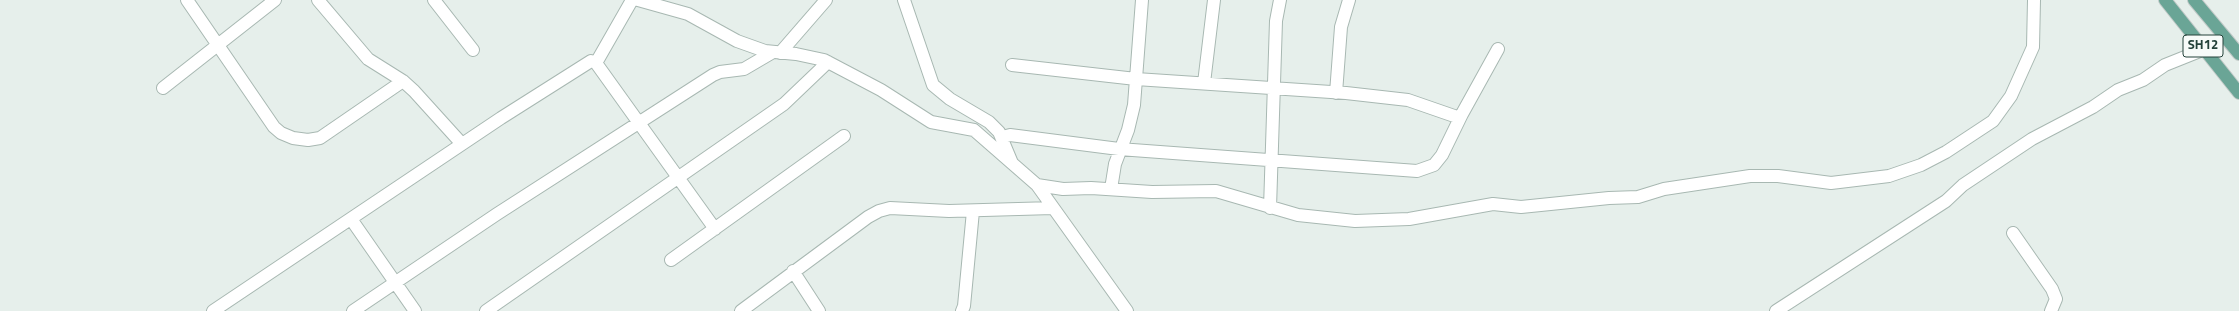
<!DOCTYPE html>
<html>
<head>
<meta charset="utf-8">
<style>
	body { margin:0 }
	canvas { display:block; background:#e6efeb }
</style>
</head>
<body>
<canvas width="2239" height="311"></canvas>
<script>
const c = document.querySelector('canvas').getContext('2d');
c.lineJoin = 'round';
const toPath = rows => new Path2D(rows.map(r => 'M' + r).join(''));
function strokePath(path, color, width, dash) { c.strokeStyle = color; c.lineWidth = width; c.lineCap = dash ? 'butt' : 'round'; c.setLineDash(dash || []); c.stroke(path); }
function drawText(font, color, halo, rows, align = 'center') {
  c.font = font + ' "Titillium Web",sans-serif'; c.lineWidth = 4; c.setLineDash([]); c.textBaseline = 'middle'; c.strokeStyle = halo; c.fillStyle = color; for (const [text, x, y, turn = 0] of rows) {
    c.save(); c.translate(x, y); c.rotate((+turn || 0) * Math.PI / 180); c.textAlign = isNaN(turn) ? turn : align; if (halo) c.strokeText(text, 0, 0); c.fillText(text, 0, 0); c.restore();
  }
}
const street = toPath([
	[187,0,274,127,281,133,293,138,308,140,320,138,403,81],
	[318,0,368,59,403,81,414,91,462,144],
	[434,0,473,50],
	[638,0,688,14,737,41,765,51,796,54,824,60,881,90,931,122,974,130,1037,185,1063,189,1091,188,1152,192,1216,191,1298,215,1355,221,1409,219,1493,204,1521,207,1609,198,1638,197,1664,189,1750,176,1778,176,1831,183,1889,176,1921,165,1946,152,1993,121,2011,96,2033,47,2034,0],
	[904,0,933,85,950,99,989,122,999,132,1012,163],
	[780,53,826,0],
	[596,63,632,0],
	[1012,65,1136,79,1346,93,1408,100,1460,118],
	[1204,83,1214,0],
	[163,88,275,0],
	[1336,93,1341,27,1349,0],
	[1002,137,1010,135,1119,149,1417,171,1434,165,1442,155,1462,114,1498,49],
	[1037,185,1127,311],
	[1111,189,1115,164,1128,130,1134,105,1142,0],
	[1270,208,1276,21,1280,0],
	[351,219,415,311],
	[2013,233,2052,289,2056,299,2051,311],
	[671,260,844,136],
	[793,271,819,311],
	[213,311,501,118,591,61,596,63,715,229],
	[353,311,497,214,713,75,720,72,744,69,773,52],
	[486,311,784,104,828,62],
	[741,311,868,217,879,211,890,208,949,211,1053,208],
	[962,311,964,306,973,211],
	[1776,311,1946,201,1963,185,2032,139,2093,107,2118,90,2143,80,2165,65,2205,49]
]);
const primary = toPath([
	[2165,0,2239,93],
	[2194,0,2239,54]
]);
strokePath(street, '#a8b8b2', 14);
strokePath(primary, '#c2cac8', 14);
strokePath(street, '#fff', 12);
strokePath(primary, '#6aa596', 12);
for (const [x, y, w] of [
	[2203,46,40]
]) { const box = new Path2D(); box.roundRect(x - w / 2, y - 11, w, 22, 3); c.fillStyle = '#f7fbf9'; c.fill(box); strokePath(box, '#24423a', 1); }
drawText('bold 13px', '#24423a', null, [
	["SH12",2203,46]
]);
</script>
</body>
</html>
